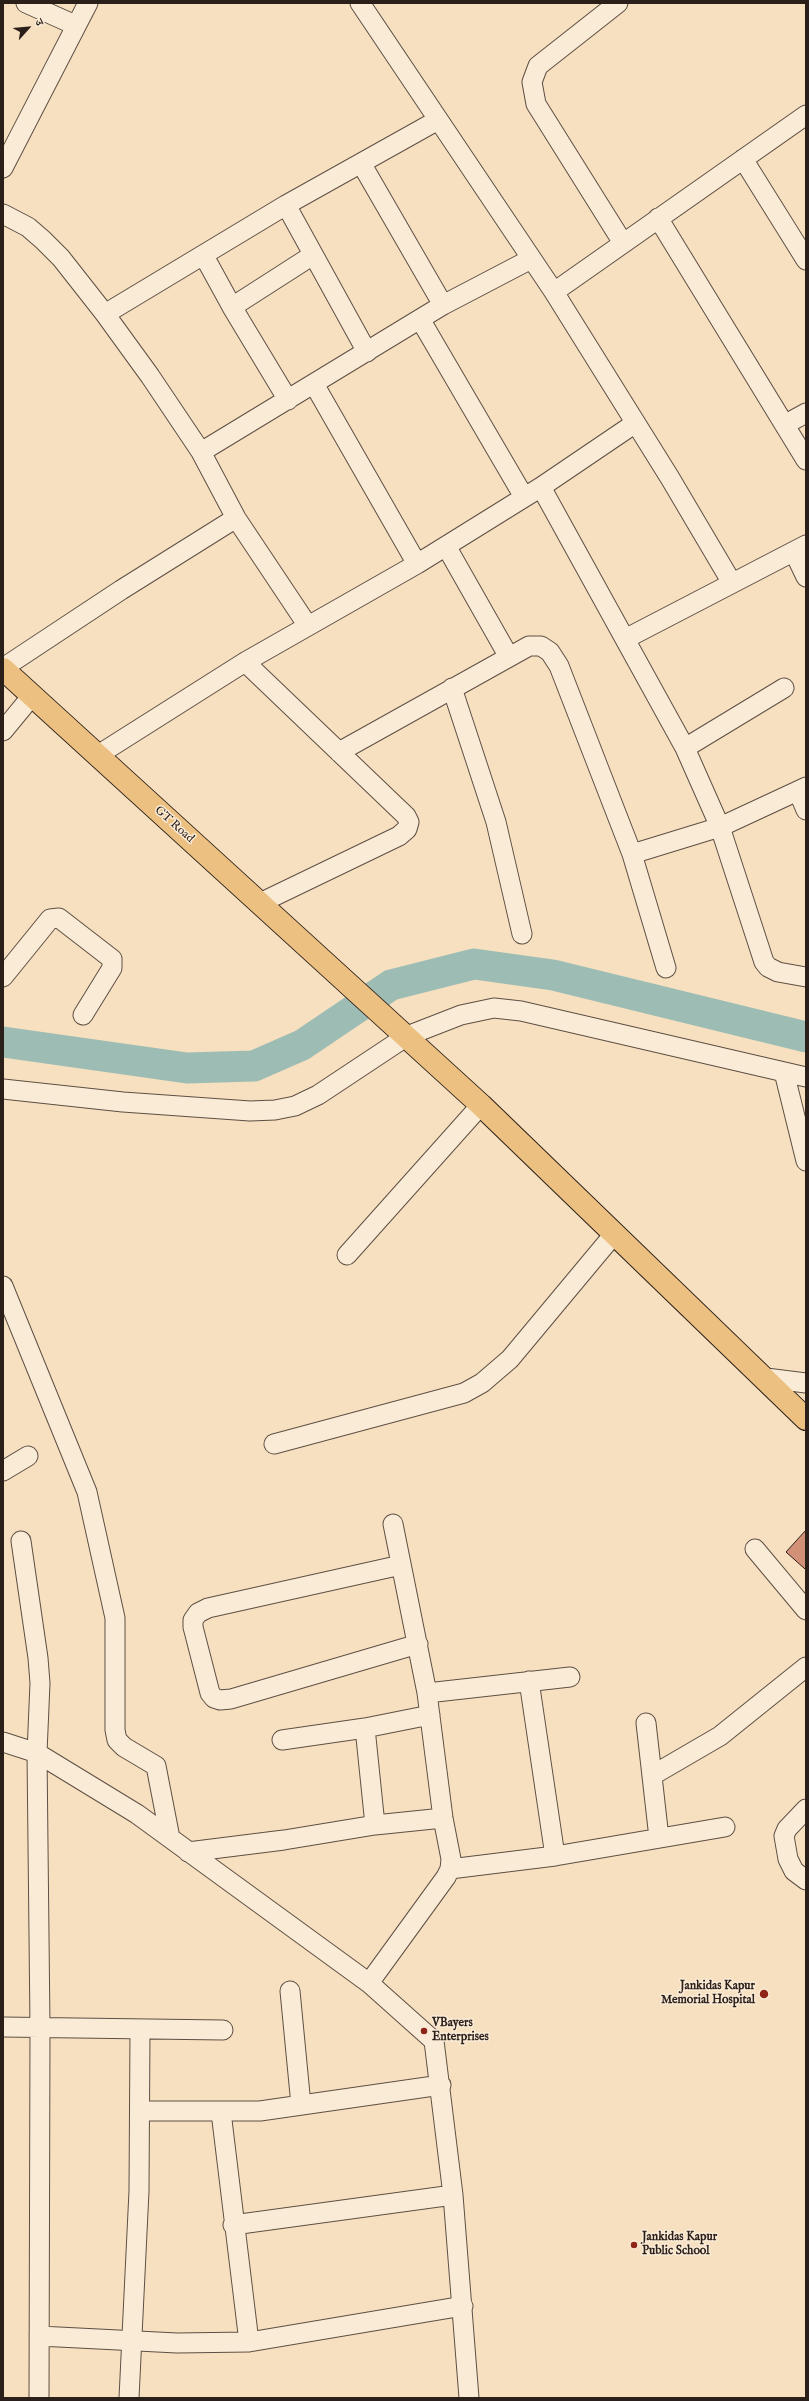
<!DOCTYPE html>
<html>
<head>
<meta charset="utf-8">
<style>
	body { margin:0 }
	#map { position:relative; width:809px; height:2401px; overflow:hidden; background:#f7e0c0; font-family:"IM FELL English","Noto Serif Devanagari",serif }
	canvas { display:block }
	.frame { position:absolute; inset:0; border:4px solid #2b1f1a; pointer-events:none }
	.north { position:absolute; left:8px; top:8px; width:40px; height:40px; -webkit-text-stroke:3px #faebd6; paint-order:stroke; rotate:63deg; font-size:11px; font-weight:700; line-height:16px; text-align:center; color:#2b1f1a }
	.north::after { content:''; display:block; margin:auto; width:14px; height:18px; background:#2b1f1a; clip-path:polygon(50% 0,100% 100%,50% 72%,0 100%) }
</style>
</head>
<body>
<div id="map">
<canvas width="809" height="2401"></canvas>
<div class="frame"></div>
<div class="north">उ</div>
</div>
<script>
const c = document.querySelector('canvas').getContext('2d');
c.lineJoin = 'round';
const toPath = rows => new Path2D(rows.map(r => 'M' + r).join(''));
function strokePath(path, color, width, dash) { c.strokeStyle = color; c.lineWidth = width; c.lineCap = dash ? 'butt' : 'round'; c.setLineDash(dash || []); c.stroke(path); }
function fillPath(path, color) { c.fillStyle = color; c.fill(path, 'evenodd'); }
function drawText(font, color, halo, rows, align = 'center') {
  c.font = font + ' "IM FELL English",serif'; c.lineWidth = 3; c.setLineDash([]); c.textBaseline = 'middle'; c.strokeStyle = halo; c.fillStyle = color; for (const [text, x, y, turn = 0] of rows) {
    c.save(); c.translate(x, y); c.rotate((+turn || 0) * Math.PI / 180); c.textAlign = isNaN(turn) ? turn : align; if (halo) c.strokeText(text, 0, 0); c.fillText(text, 0, 0); c.restore();
  }
}
strokePath(toPath([
	[3,1042,187,1068,254,1066,302,1045,391,985,474,964,553,975,806,1037]
]), '#9dbdb4', 31);
const building = toPath([
	[806,1530,806,1568,805,1569,786,1552,806,1530]
]);
fillPath(building, '#d29076');
strokePath(building, '#2b1f1a', 1);
const minor = toPath([
	[26,3,75,25],
	[360,3,554,292,670,478,732,583],
	[618,3,538,66,532,82,536,104,623,243],
	[743,159,806,260],
	[361,163,443,305],
	[3,168,88,3],
	[286,205,367,352],
	[3,214,28,227,43,240,61,258,105,314,150,376,201,452,236,518,308,626],
	[658,218,806,460],
	[204,256,232,307,288,400],
	[554,292,806,115],
	[232,307,313,255],
	[105,314,286,205,438,120],
	[420,319,524,497],
	[314,384,417,564],
	[786,424,806,413],
	[201,452,443,305,531,259],
	[541,487,685,748,720,827,764,962,768,967,778,972,806,977],
	[446,546,509,657],
	[794,552,806,577],
	[625,639,806,545],
	[245,662,406,816,409,822,407,829,399,836,260,903],
	[3,668,121,590,236,518],
	[452,688,496,822,522,934],
	[3,731,31,697],
	[685,748,784,688],
	[339,752,529,646,541,646,550,652,559,666,632,854,666,968],
	[98,755,245,662,417,564,541,487,634,424],
	[798,791,806,810],
	[632,854,720,827,806,787],
	[3,977,50,919,59,918,112,959,112,968,83,1015],
	[784,1072,806,1161],
	[3,1089,123,1102,250,1111,275,1110,295,1106,318,1095,407,1036,461,1015,494,1008,521,1011,806,1077],
	[347,1255,481,1105],
	[3,1286,87,1492,115,1618,115,1730,117,1740,124,1747,156,1766,170,1838],
	[766,1378,806,1383],
	[274,1444,464,1393,482,1383,510,1359,615,1233],
	[3,1471,28,1456],
	[21,1541,38,1658,40,1683,37,1753,40,2027,39,2398],
	[755,1549,806,1610],
	[401,1565,208,1608,198,1613,193,1620,193,1627,210,1693,214,1698,220,1700,231,1699,418,1644],
	[529,1681,555,1856],
	[427,1693,570,1677],
	[646,1723,659,1838],
	[365,1728,375,1825],
	[282,1740,365,1728,430,1715],
	[3,1742,37,1753,137,1814,369,1983,434,2041,453,2195,469,2398],
	[653,1775,720,1736,806,1667],
	[806,1809,787,1829,784,1836,788,1859,794,1871,806,1880],
	[188,1852,284,1840,375,1825,443,1818],
	[450,1869,555,1856,725,1827],
	[369,1983,446,1877,450,1869,451,1859,443,1818,427,1693,393,1524],
	[290,1991,301,2105],
	[3,2027,223,2030],
	[140,2111,260,2111,441,2085],
	[221,2112,249,2342],
	[233,2225,453,2195],
	[39,2336,177,2343,249,2342,463,2306],
	[129,2398,139,2191,140,2030]
]);
const major = toPath([
	[3,669,481,1105,806,1419]
]);
strokePath(minor, '#5e4f44', 21);
strokePath(major, '#2b1f1a', 24);
strokePath(minor, '#faebd6', 19);
strokePath(major, '#ecc080', 22);
for (const [x, y, r, color] of [
	[764,1994,5,"#8f2418"],
	[424,2031,4,"#8f2418"],
	[634,2245,4,"#8f2418"]
]) { const dot = new Path2D(); dot.arc(x, y, r, 0, 2 * Math.PI); c.fillStyle = color; c.fill(dot); strokePath(dot, '#faebd6', 1.5); }
drawText('12px', '#2b1f1a', '#faebd6', [
	["GT Road",174,825,42]
]);
drawText('bold 12px', '#2b1f1a', '#faebd6', [
	["Jankidas Kapur",755,1987,"right"],
	["Memorial Hospital",755,2001,"right"],
	["VBayers",432,2024],
	["Enterprises",432,2038],
	["Jankidas Kapur",642,2238],
	["Public School",642,2252]
], 'left');
</script>
</body>
</html>
